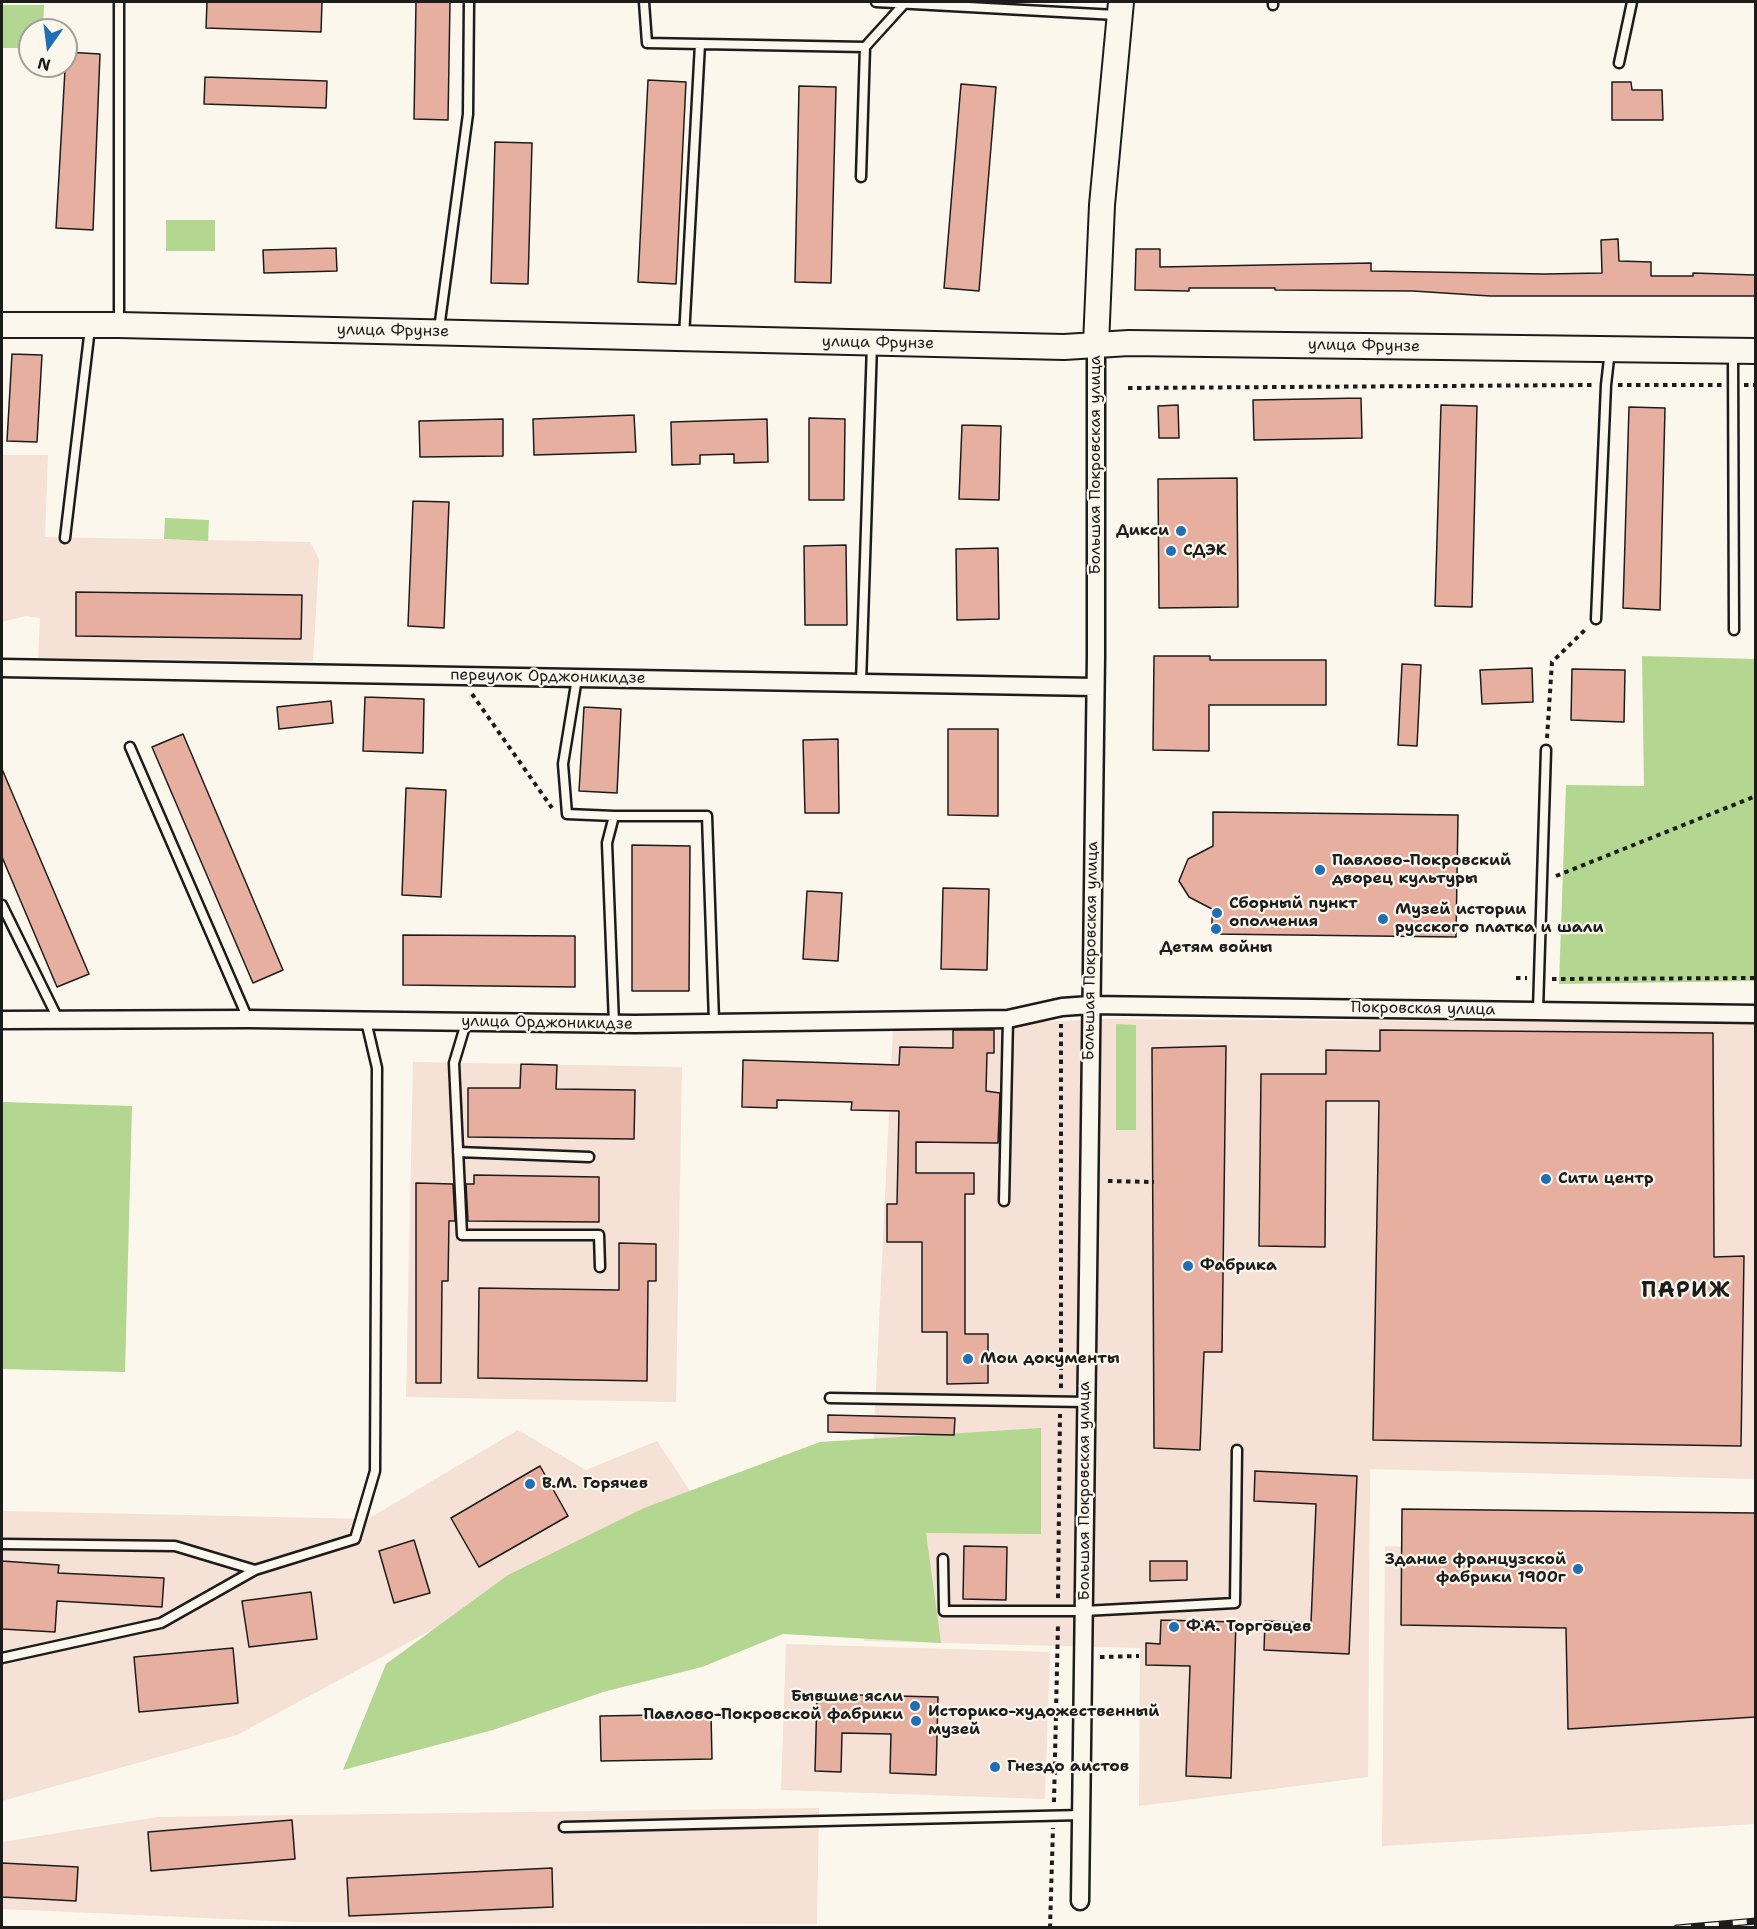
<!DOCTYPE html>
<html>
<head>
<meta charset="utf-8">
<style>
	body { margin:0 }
	#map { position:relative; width:1757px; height:1929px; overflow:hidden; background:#fbf7ec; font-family:"Shantell Sans",sans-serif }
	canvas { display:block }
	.frame { position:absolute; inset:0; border:3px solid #1c1c1c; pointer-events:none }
	.north { position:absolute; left:18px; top:18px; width:60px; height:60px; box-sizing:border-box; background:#fbf7ec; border:2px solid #a29f99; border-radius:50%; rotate:194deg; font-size:16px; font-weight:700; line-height:24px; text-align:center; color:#1c1c1c }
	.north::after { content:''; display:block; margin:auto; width:21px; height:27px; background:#1f6fb2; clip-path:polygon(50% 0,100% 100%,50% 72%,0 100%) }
</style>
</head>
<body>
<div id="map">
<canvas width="1757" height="1929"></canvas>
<div class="frame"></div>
<div class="north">N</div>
</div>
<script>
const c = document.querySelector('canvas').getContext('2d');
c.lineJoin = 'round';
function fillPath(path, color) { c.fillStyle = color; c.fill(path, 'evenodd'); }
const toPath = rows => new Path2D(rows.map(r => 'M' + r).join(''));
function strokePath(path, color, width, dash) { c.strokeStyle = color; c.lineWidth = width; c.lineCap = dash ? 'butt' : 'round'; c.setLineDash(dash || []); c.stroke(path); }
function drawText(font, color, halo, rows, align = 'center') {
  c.font = font + ' "Shantell Sans",sans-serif'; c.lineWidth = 4.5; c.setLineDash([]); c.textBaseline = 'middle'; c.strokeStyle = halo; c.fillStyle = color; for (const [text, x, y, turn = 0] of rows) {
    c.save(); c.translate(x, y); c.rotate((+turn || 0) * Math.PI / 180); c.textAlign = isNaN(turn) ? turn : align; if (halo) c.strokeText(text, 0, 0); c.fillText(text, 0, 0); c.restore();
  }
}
fillPath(toPath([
	[2,455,48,455,45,537,310,542,319,559,313,661,38,658,40,618,26,616,2,622],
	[1111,1019,1755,1023,1755,1479,1370,1469,1368,1777,1139,1806,1140,1648,864,1641,893,1028],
	[413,1062,682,1067,676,1402,406,1397],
	[518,1430,586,1470,657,1441,690,1491,237,1735,2,1801,2,1511,368,1519],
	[1385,1546,1755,1558,1755,1824,1382,1846],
	[786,1644,1050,1652,1045,1799,781,1790],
	[819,1808,817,1924,296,1922,2,1909,2,1842,158,1817]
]), '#f5e1d5');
fillPath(toPath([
	[2,5,44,5,43,30,30,30,30,48,2,48],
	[166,220,215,220,215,251,166,251],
	[165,518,209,520,208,541,164,539],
	[1642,656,1755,659,1755,981,1559,984,1566,785,1644,786],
	[1116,1024,1136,1025,1136,1130,1116,1130],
	[2,1102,132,1106,125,1372,2,1369],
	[1041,1428,1041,1534,926,1533,941,1643,783,1634,702,1667,603,1692,493,1730,343,1770,386,1664,508,1575,644,1508,820,1442]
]), '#b3d690');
const building = toPath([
	[207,2,322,2,321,32,206,28,207,2],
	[416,2,450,2,448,120,414,119,416,2],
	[66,52,100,54,93,230,56,228,66,52],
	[205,77,327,81,326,108,204,104,205,77],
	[648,80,686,82,676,284,638,282,648,80],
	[1612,82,1631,82,1632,90,1662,90,1663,120,1612,120,1612,82],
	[961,84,996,87,979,291,944,288,961,84],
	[799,86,836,87,831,283,795,282,799,86],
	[495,142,532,143,528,284,491,283,495,142],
	[1618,239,1619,261,1651,262,1651,276,1693,276,1693,273,1755,275,1755,296,1490,296,1413,291,1275,290,1275,288,1189,288,1189,291,1135,290,1136,249,1160,249,1160,267,1371,263,1371,271,1545,274,1602,273,1601,240,1618,239],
	[336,248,337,271,264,273,263,250,336,248],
	[12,354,42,355,37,442,7,441,12,354],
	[1361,398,1362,438,1254,440,1253,400,1361,398],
	[1178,405,1179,438,1159,438,1158,406,1178,405],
	[1441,405,1477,406,1472,607,1435,606,1441,405],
	[1629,407,1665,408,1660,610,1623,608,1629,407],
	[634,415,636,452,534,455,533,419,634,415],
	[809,418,845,419,844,500,809,500,809,418],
	[503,419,503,456,420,457,419,421,503,419],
	[767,419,768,462,734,463,734,454,700,455,700,464,672,465,671,422,767,419],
	[962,425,1001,426,999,500,959,499,962,425],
	[1237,478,1238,607,1159,608,1158,479,1237,478],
	[413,501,449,502,444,628,408,626,413,501],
	[846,545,847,625,805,625,804,546,846,545],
	[998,548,999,619,957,620,956,549,998,548],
	[76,592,302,595,301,639,76,636,76,592],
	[1154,656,1210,656,1210,660,1326,660,1326,705,1209,705,1209,751,1153,750,1154,656],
	[1402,664,1421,665,1417,746,1398,745,1402,664],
	[1532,668,1533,702,1482,704,1480,670,1532,668],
	[1572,669,1625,670,1624,722,1571,720,1572,669],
	[365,697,424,699,423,753,363,751,365,697],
	[331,701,333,723,279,729,277,707,331,701],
	[584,707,621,709,617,793,579,791,584,707],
	[948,729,998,729,998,816,948,815,948,729],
	[183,734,283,970,253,983,152,747,183,734],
	[838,739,839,813,805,813,803,740,838,739],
	[2,769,89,974,57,987,2,857,2,769],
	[406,788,446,790,441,897,402,895,406,788],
	[1213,812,1458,815,1456,937,1212,934,1212,909,1189,897,1179,881,1188,859,1213,846,1213,812],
	[632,845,690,846,689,991,632,991,632,845],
	[943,888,989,889,987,970,941,969,943,888],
	[807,891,842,893,838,961,803,959,807,891],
	[403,935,575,936,575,987,403,985,403,935],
	[953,1030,994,1030,994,1053,987,1053,986,1091,1000,1093,998,1143,916,1142,916,1173,974,1173,974,1194,965,1194,965,1334,988,1334,988,1383,947,1384,947,1332,922,1332,922,1242,887,1242,887,1204,897,1204,899,1111,851,1110,852,1102,777,1100,777,1108,742,1107,743,1060,899,1065,900,1047,953,1048,953,1030],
	[1380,1030,1713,1033,1714,1257,1744,1256,1741,1446,1373,1440,1379,1101,1326,1101,1325,1247,1259,1246,1261,1074,1326,1074,1326,1050,1380,1051,1380,1030],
	[1226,1046,1222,1352,1204,1352,1200,1450,1154,1448,1152,1048,1226,1046],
	[521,1064,557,1065,556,1089,635,1090,634,1139,468,1137,468,1088,520,1088,521,1064],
	[474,1175,599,1177,599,1222,468,1221,466,1184,474,1184,474,1175],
	[416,1183,453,1184,455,1221,449,1221,448,1281,442,1281,441,1383,416,1383,416,1183],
	[619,1243,656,1244,656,1281,648,1281,647,1381,478,1378,479,1288,619,1290,619,1243],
	[828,1415,955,1418,954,1435,828,1432,828,1415],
	[540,1466,568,1516,479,1567,451,1518,540,1466],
	[1255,1471,1357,1476,1349,1654,1264,1650,1265,1621,1311,1623,1316,1504,1254,1501,1255,1471],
	[1402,1509,1755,1513,1755,1717,1568,1729,1566,1628,1401,1625,1402,1509],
	[414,1540,430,1593,394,1603,379,1551,414,1540],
	[964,1546,1007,1547,1006,1600,963,1599,964,1546],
	[2,1561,59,1565,58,1573,164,1578,162,1607,57,1601,55,1632,2,1629,2,1561],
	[1150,1561,1187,1561,1187,1580,1150,1581,1150,1561],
	[311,1592,317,1639,249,1647,242,1601,311,1592],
	[1161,1620,1236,1622,1231,1778,1186,1776,1190,1666,1146,1665,1146,1643,1160,1644,1161,1620],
	[233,1648,238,1703,139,1712,134,1657,233,1648],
	[817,1694,938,1697,936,1775,890,1773,891,1734,842,1733,841,1772,815,1771,817,1694],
	[711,1714,712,1759,601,1761,600,1716,711,1714],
	[292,1820,295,1859,151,1871,148,1832,292,1820],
	[2,1863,78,1867,76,1901,2,1897,2,1863],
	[552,1868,553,1907,349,1916,347,1878,552,1868]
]);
fillPath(building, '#e7afa0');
strokePath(building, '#1c1c1c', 1.5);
const lane = toPath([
	[644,2,647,43,865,47,904,4],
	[876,2,1116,15],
	[1273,5,1273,2],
	[1619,63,1632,2],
	[861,177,865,47],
	[119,322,119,2],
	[439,329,468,114,469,2],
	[684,337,700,44],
	[1733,354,1734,630],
	[65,538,90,328],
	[1596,619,1606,385,1610,350],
	[577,678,563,764,567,814,614,816],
	[861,683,872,344],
	[130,747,248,1019],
	[2,905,58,1019],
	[1538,1010,1546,750],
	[466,1023,454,1063,462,1235,599,1235,600,1267],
	[614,1024,607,843,614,816,707,816,714,1021],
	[458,1152,589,1157],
	[1004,1201,1008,1019],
	[830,1398,1086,1402],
	[2,1544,175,1546,255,1570],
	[943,1559,944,1611,1084,1611,1235,1603,1237,1450],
	[2,1658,161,1623,255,1570,355,1539,375,1471,377,1068,366,1021],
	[564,1827,1082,1815]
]);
const street = toPath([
	[2,668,1095,687],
	[2,1020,248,1019,635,1024,1008,1019,1062,1007,1090,1005,1756,1014],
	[1080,1901,1096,655,1096,344]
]);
const secondary = toPath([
	[2,325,119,325,1064,347,1129,343,1756,351],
	[1096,344,1102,205,1121,2]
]);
strokePath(lane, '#1c1c1c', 13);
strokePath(street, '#1c1c1c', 21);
strokePath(secondary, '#1c1c1c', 28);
strokePath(toPath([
	[1618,385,1722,385],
	[1744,385,1756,385],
	[1128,388,1593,385],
	[472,694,552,808],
	[1547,738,1552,662,1587,628],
	[1556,876,1756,796],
	[1516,978,1527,978],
	[1552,979,1756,978],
	[1108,1181,1154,1182],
	[1061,1388,1061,1024],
	[1058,1598,1060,1414],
	[1100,1657,1139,1656],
	[1054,1802,1058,1624],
	[1050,1928,1053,1828]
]), '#1c1c1c', 4, [4.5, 4.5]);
strokePath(lane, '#fbf7ec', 8);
strokePath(street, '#fbf7ec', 16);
strokePath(secondary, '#fbf7ec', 24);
const rail = toPath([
	[1677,1928,1756,1921]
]);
strokePath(rail, '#1c1c1c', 7);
strokePath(rail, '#fbf7ec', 4.5, [14]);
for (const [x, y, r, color] of [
	[1181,531,6,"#1f6fb2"],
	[1171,551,6,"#1f6fb2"],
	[1320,870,6,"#1f6fb2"],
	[1217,913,6,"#1f6fb2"],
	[1383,919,6,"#1f6fb2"],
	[1216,929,6,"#1f6fb2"],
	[1546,1179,6,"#1f6fb2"],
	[1188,1266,6,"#1f6fb2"],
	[968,1359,6,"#1f6fb2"],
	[530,1484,6,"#1f6fb2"],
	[1578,1569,6,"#1f6fb2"],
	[1174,1627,6,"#1f6fb2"],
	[915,1706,6,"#1f6fb2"],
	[916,1721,6,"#1f6fb2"],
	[995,1767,6,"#1f6fb2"]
]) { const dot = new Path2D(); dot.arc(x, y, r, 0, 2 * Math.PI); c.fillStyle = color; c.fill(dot); strokePath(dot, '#fbf7ec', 2); }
drawText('16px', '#1c1c1c', '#fbf7ec', [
	["улица Фрунзе",393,331,1],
	["улица Фрунзе",878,343,1],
	["улица Фрунзе",1364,346,1],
	["Большая Покровская улица",1096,465,-90],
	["переулок Орджоникидзе",548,677,1],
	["Большая Покровская улица",1091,951,-89],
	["Покровская улица",1423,1009,1],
	["улица Орджоникидзе",547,1023,1],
	["Большая Покровская улица",1085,1491,-90]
]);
drawText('bold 16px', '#1c1c1c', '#fbf7ec', [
	["Дикси",1169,531,"right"],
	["СДЭК",1183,551],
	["Павлово-Покровский",1332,861],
	["дворец культуры",1332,879],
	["Сборный пункт",1229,904],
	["ополчения",1229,922],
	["Музей истории",1395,910],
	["русского платка и шали",1395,928],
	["Детям войны",1216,948,"center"],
	["Сити центр",1558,1179],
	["Фабрика",1200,1266],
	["Мои документы",980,1359],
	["В.М. Горячев",542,1484],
	["Здание французской",1566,1560,"right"],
	["фабрики 1900г",1566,1578,"right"],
	["Ф.А. Торговцев",1186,1627],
	["Бывшие ясли",903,1697,"right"],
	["Павлово-Покровской фабрики",903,1715,"right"],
	["Историко-художественный",928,1712],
	["музей",928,1730],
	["Гнездо аистов",1007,1767]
], 'left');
c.letterSpacing = '1.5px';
drawText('bold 22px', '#1c1c1c', '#fbf7ec', [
	["ПАРИЖ",1686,1291]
]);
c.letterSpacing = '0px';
</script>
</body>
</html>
